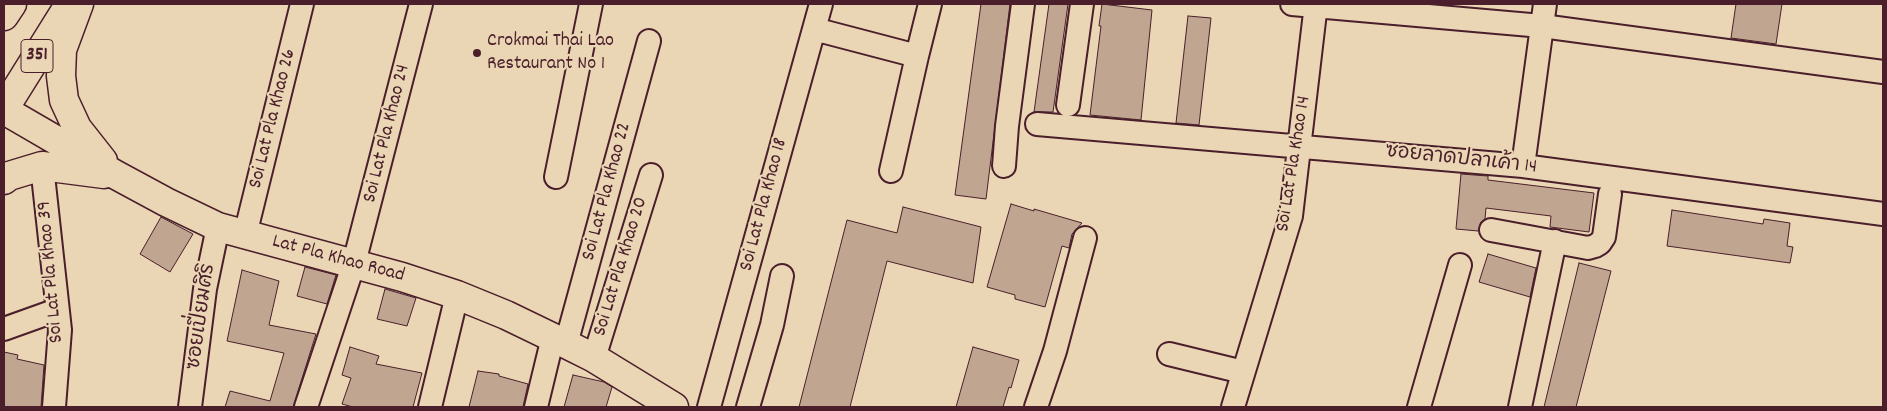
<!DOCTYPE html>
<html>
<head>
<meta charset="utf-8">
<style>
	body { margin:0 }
	#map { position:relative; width:1887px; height:411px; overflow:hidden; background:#ead6b4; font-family:Dekko,sans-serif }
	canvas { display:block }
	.frame { position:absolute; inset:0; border:5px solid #4a1f2b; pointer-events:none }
</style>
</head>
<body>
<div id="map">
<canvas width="1887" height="411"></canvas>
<div class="frame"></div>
</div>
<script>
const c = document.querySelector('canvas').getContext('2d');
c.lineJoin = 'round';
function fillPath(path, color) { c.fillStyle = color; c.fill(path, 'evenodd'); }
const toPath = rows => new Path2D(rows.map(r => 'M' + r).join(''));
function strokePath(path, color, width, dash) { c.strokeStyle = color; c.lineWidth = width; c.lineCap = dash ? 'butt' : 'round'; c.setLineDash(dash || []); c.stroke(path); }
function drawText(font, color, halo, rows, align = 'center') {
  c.font = font + ' Dekko,"Playpen Sans Thai",sans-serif'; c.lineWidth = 4.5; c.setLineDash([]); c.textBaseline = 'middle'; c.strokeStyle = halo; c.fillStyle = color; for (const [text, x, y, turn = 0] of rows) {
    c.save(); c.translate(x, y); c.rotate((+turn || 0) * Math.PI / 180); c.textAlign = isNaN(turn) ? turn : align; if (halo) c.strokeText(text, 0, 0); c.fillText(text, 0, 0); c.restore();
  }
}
const building = toPath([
	[981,4,1010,4,986,199,955,195,981,4],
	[1049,4,1068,4,1053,112,1034,112,1049,4],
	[1102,4,1152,10,1141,120,1090,115,1101,26,1099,26,1102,4],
	[1736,4,1782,4,1776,44,1731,38,1736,4],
	[1188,16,1211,18,1199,125,1176,123,1188,16],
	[1461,174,1488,176,1488,180,1594,193,1589,232,1550,227,1551,216,1486,208,1485,219,1481,222,1478,231,1456,229,1461,174],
	[1011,204,1034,211,1034,209,1082,223,1072,234,1069,248,1062,246,1045,307,1015,299,1015,295,987,287,1011,204],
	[903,207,981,227,973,283,887,261,850,407,799,407,847,220,897,233,903,207],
	[1672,210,1763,224,1764,219,1790,223,1787,246,1793,247,1790,263,1667,246,1672,210],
	[161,217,193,234,170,272,140,254,161,217],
	[1488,254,1536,268,1530,297,1479,282,1488,254],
	[1579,263,1611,271,1576,407,1544,407,1579,263],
	[305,267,336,275,327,304,297,296,305,267],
	[242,270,279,281,269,325,316,334,293,407,225,407,230,391,270,401,284,353,227,341,242,270],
	[385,289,416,298,407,326,377,319,385,289],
	[350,347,379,356,376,364,422,373,413,407,353,407,342,404,351,378,342,375,350,347],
	[973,347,1019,360,1011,388,1009,387,1003,407,956,407,973,347],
	[4,352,18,355,17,359,44,365,41,407,4,407,4,352],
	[478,371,499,374,499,376,528,384,523,407,469,407,478,371],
	[573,375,604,382,612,387,606,407,564,407,573,375]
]);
fillPath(building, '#c0a591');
strokePath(building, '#4a1f2b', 1);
const minor = toPath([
	[1292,4,1542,26,1883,72],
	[814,29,917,56,891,171],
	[917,56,930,4],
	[1068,105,1082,4],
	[1037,124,1523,166,1883,214],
	[42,166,60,330,54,407],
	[1004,166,1007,126,1023,4],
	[1523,166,1545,4],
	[556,177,591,4],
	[1491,230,1588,248,1595,246,1600,243,1604,237,1610,194],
	[245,235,302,4],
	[4,329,57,310],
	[566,344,649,41],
	[1169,354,1243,372],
	[594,358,651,175],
	[190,407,205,289,218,227],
	[306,407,354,263,421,4],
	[430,407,457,295],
	[536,407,553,337],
	[709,407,821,4],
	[748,407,772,325,782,276],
	[1036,407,1055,351,1085,238],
	[1233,407,1291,216,1316,4],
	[1419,407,1460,265],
	[1520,407,1555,241]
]);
const major = toPath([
	[79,4,62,50,61,76,64,100,77,128,103,161],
	[4,16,12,4],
	[4,109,64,13],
	[4,110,116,175,166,202,218,227,402,277,457,295,506,315,566,344,594,358,674,407],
	[4,180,9,176,42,166,104,174]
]);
strokePath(minor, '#4a1f2b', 26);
strokePath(major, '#4a1f2b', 31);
strokePath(minor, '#ead6b4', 22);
strokePath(major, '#ead6b4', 28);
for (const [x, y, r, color] of [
	[477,53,5,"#4a1f2b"]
]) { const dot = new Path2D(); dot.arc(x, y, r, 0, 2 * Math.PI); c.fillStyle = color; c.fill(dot); strokePath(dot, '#ead6b4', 2); }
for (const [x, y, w] of [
	[37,56,32]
]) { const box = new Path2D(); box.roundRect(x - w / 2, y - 16.5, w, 33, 4); c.fillStyle = '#ead6b4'; c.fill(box); strokePath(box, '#4a1f2b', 1); }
drawText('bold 19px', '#4a1f2b', null, [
	["351",37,56]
]);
drawText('20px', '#4a1f2b', '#ead6b4', [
	["Crokmai Thai Lao",487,42],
	["Restaurant No 1",487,65]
], 'left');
drawText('20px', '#4a1f2b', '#ead6b4', [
	["Soi Lat Pla Khao 26",274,119,-76],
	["Soi Lat Pla Khao 24",388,134,-76],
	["ซอยลาดปลาเค้า 14",1461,161,6],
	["Soi Lat Pla Khao 14",1295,164,-81],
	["Soi Lat Pla Khao 22",608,192,-75],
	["Soi Lat Pla Khao 18",765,205,-75],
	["Lat Pla Khao Road",338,260,15],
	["Soi Lat Pla Khao 20",622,267,-73],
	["Soi Lat Pla Khao 39",52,272,-95],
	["ซอยเปี่ยมศิริ",203,317,-82]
]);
</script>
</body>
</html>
